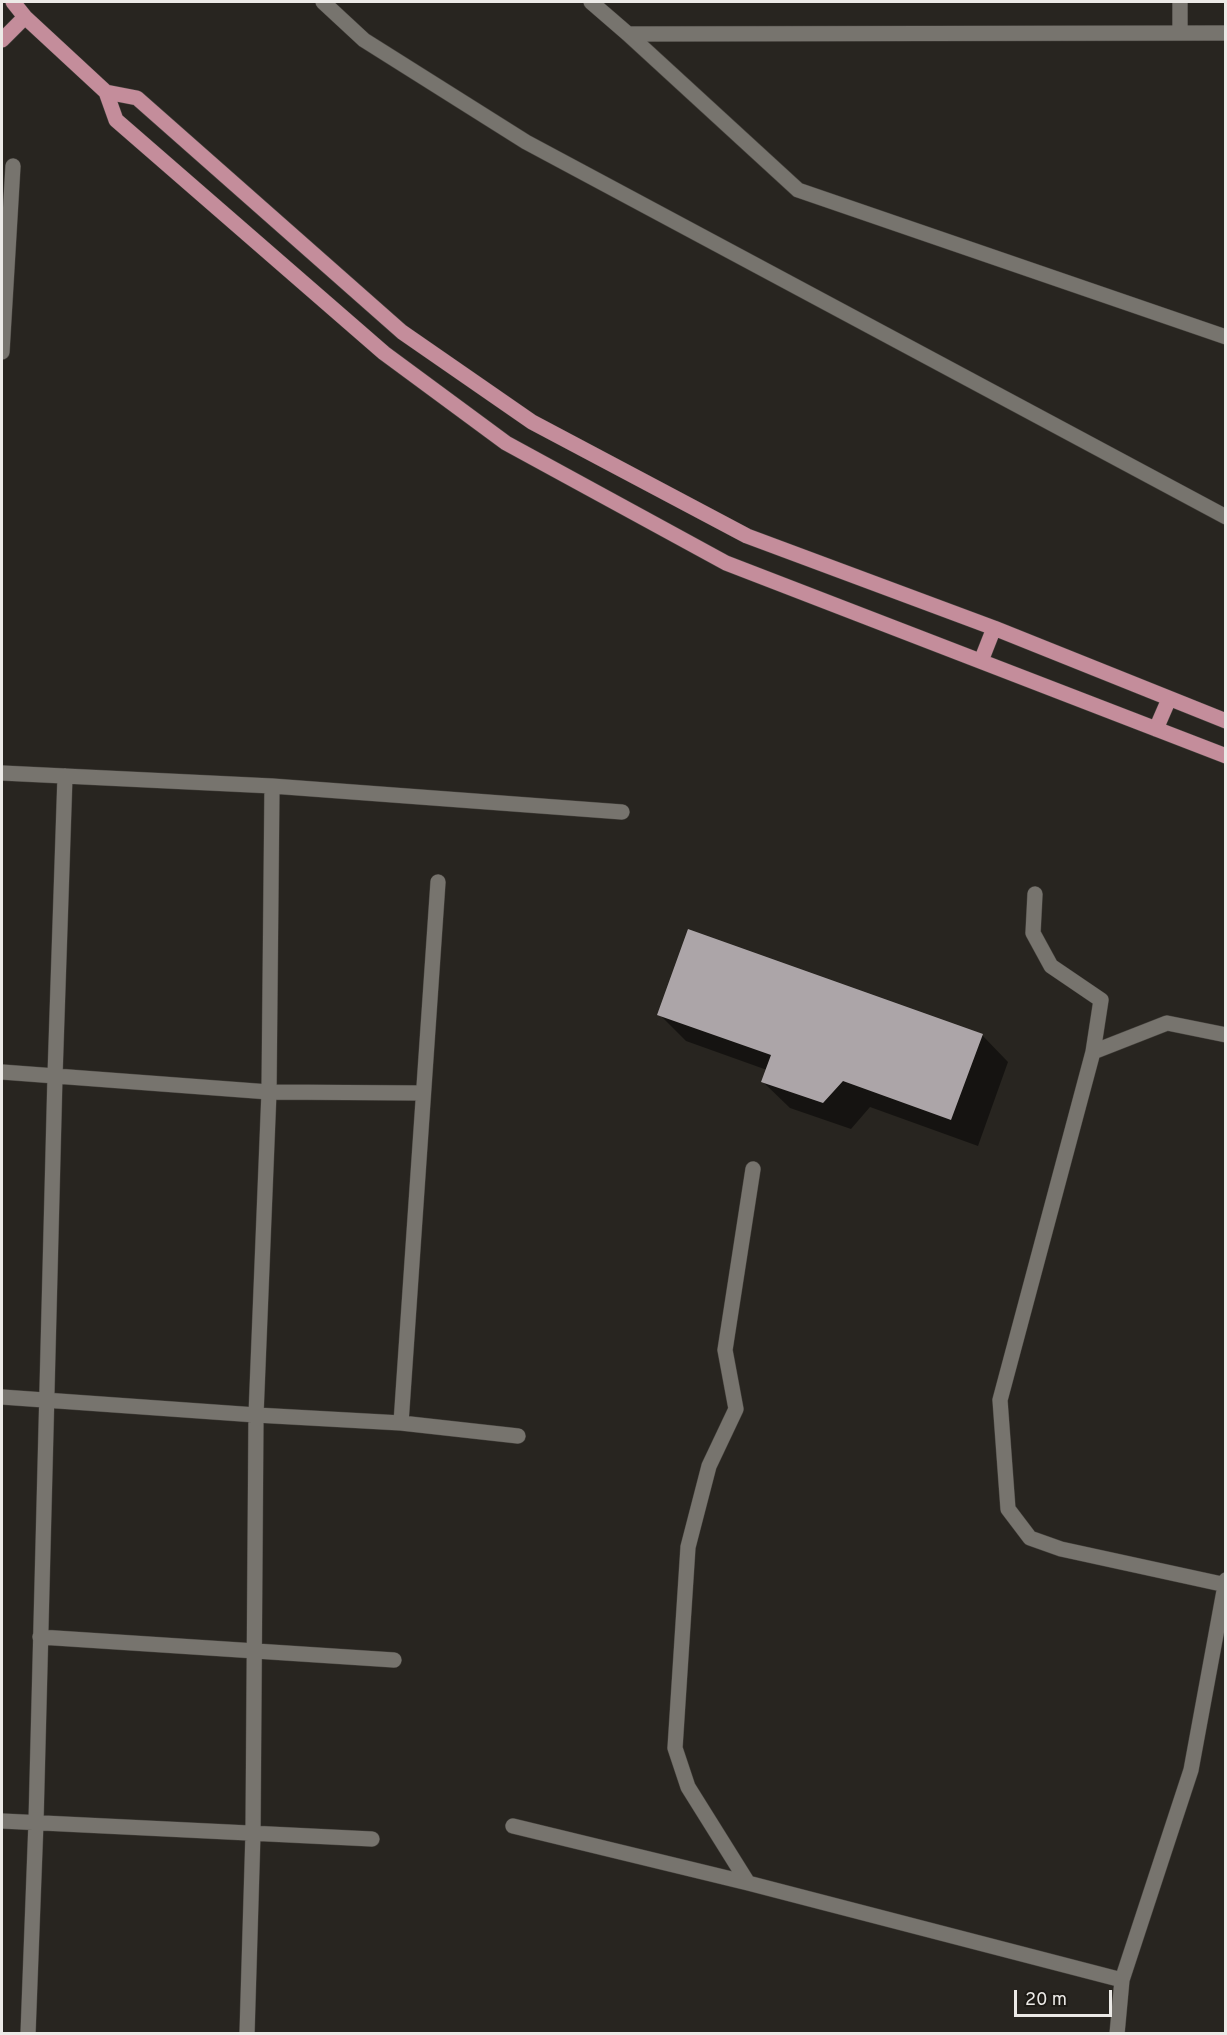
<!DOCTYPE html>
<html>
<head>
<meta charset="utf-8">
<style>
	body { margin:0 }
	#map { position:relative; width:1227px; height:2035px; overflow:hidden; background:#282520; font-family:Overpass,sans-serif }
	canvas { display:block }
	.frame { position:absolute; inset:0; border:3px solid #eceae7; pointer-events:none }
	.scale { position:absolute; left:1014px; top:1990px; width:98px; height:27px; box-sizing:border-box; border:3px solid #eceae7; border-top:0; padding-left:8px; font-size:18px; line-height:21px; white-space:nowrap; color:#eceae7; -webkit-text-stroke:4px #1e1b16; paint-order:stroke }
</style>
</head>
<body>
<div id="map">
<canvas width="1227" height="2035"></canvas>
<div class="frame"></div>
<div class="scale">20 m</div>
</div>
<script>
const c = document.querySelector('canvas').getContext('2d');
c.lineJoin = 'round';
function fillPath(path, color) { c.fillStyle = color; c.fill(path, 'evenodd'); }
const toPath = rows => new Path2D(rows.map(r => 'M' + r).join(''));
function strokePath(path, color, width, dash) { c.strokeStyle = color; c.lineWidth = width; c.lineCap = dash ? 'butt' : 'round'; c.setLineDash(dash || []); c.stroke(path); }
fillPath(toPath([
	[659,1014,982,1035,1008,1062,978,1146,870,1107,851,1129,790,1108,763,1082,767,1070,686,1041]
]), '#0007');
fillPath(toPath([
	[688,929,983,1034,951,1120,843,1081,823,1103,761,1082,771,1055,657,1015]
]), '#aca5a8');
const minor = toPath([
	[323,2,364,40,526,142,1226,517],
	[591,2,628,34,1226,33],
	[1180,33,1180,2],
	[628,34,798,190,1226,337],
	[2,352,13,166],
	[2,773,272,786,622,812],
	[1035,894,1033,933,1051,966,1101,1000,1093,1052,1000,1400,1008,1509,1030,1538,1061,1549,1226,1585],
	[1093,1052,1167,1023,1226,1035],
	[2,1072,269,1092,423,1093],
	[2,1397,256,1415,401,1423,518,1436],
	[401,1423,438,882],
	[40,1637,394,1660],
	[2,1821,372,1839],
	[513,1826,748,1883,1122,1980],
	[748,1883,688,1787,675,1748,688,1547,709,1466,736,1409,725,1350,753,1169],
	[28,2034,36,1822,55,1076,65,776],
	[247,2034,253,1833,256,1415,269,1092,272,786],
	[1117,2034,1122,1980,1191,1770,1226,1580]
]);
const major = toPath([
	[13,2,25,17,106,92,116,120,384,353,506,443,726,563,1226,756],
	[2,40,25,17],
	[106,92,137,98,402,332,532,422,747,536,994,628,1226,721],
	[981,661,994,628],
	[1156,729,1169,699]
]);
strokePath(minor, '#46433e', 16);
strokePath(major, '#46433e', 16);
strokePath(minor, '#77746e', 15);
strokePath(major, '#c48d9b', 15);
</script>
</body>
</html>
